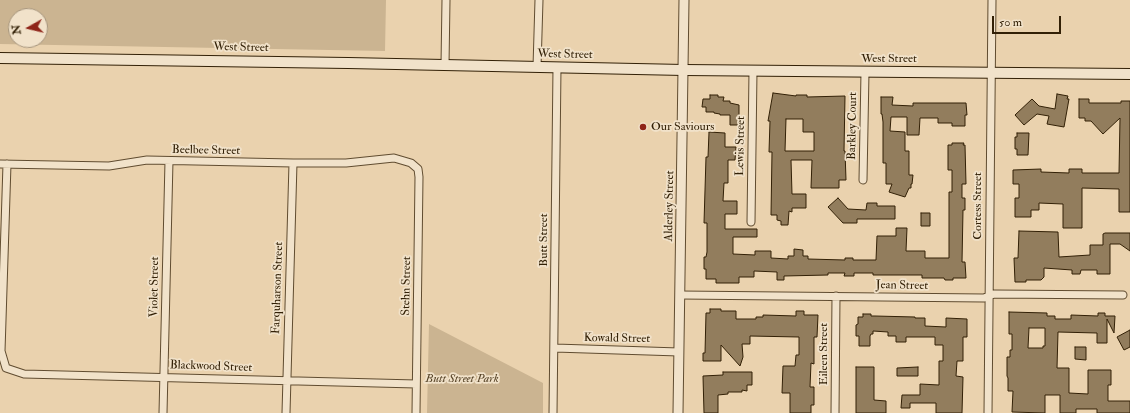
<!DOCTYPE html>
<html>
<head>
<meta charset="utf-8">
<style>
	body { margin:0 }
	#map { position:relative; width:1130px; height:413px; overflow:hidden; background:#ead2ae; font-family:"IM FELL Double Pica",serif }
	canvas { display:block }
	.north { position:absolute; left:8px; top:8px; width:40px; height:40px; box-sizing:border-box; background:#f1e2ca; border:1px solid #a5947c; border-radius:50%; rotate:262deg; font-size:11px; font-weight:700; line-height:16px; text-align:center; color:#322006 }
	.north::after { content:''; display:block; margin:auto; width:14px; height:18px; background:#8f2418; clip-path:polygon(50% 0,100% 100%,50% 72%,0 100%) }
	.scale { position:absolute; left:992px; top:16px; width:69px; height:18px; box-sizing:border-box; border:2px solid #322006; border-top:0; padding-left:5px; font-size:12px; line-height:14px; white-space:nowrap; color:#322006; -webkit-text-stroke:3px #f1e2ca; paint-order:stroke }
</style>
</head>
<body>
<div id="map">
<canvas width="1130" height="413"></canvas>
<div class="north">N</div>
<div class="scale">50 m</div>
</div>
<script>
const c = document.querySelector('canvas').getContext('2d');
c.lineJoin = 'round';
function fillPath(path, color) { c.fillStyle = color; c.fill(path, 'evenodd'); }
const toPath = rows => new Path2D(rows.map(r => 'M' + r).join(''));
function strokePath(path, color, width, dash) { c.strokeStyle = color; c.lineWidth = width; c.lineCap = dash ? 'butt' : 'round'; c.setLineDash(dash || []); c.stroke(path); }
function drawText(font, color, halo, rows, align = 'center') {
  c.font = font + ' "IM FELL Double Pica",serif'; c.lineWidth = 3.5; c.setLineDash([]); c.textBaseline = 'middle'; c.strokeStyle = halo; c.fillStyle = color; for (const [text, x, y, turn = 0] of rows) {
    c.save(); c.translate(x, y); c.rotate((+turn || 0) * Math.PI / 180); c.textAlign = isNaN(turn) ? turn : align; if (halo) c.strokeText(text, 0, 0); c.fillText(text, 0, 0); c.restore();
  }
}
fillPath(toPath([
	[0,0,386,0,385,51,0,44],
	[16,16,40,16,40,40,16,40],
	[429,324,543,383,543,413,427,413]
]), '#cbb491');
const building = toPath([
	[773,93,796,96,796,95,807,95,807,97,845,96,844,151,845,151,846,180,839,180,839,188,811,188,812,160,791,160,792,194,806,194,806,208,792,208,792,212,789,211,788,225,781,225,781,221,777,220,777,215,771,215,772,152,769,152,770,121,768,121,773,93],
	[786,119,803,119,803,132,814,132,814,151,785,151,786,119],
	[1057,94,1068,96,1067,99,1069,99,1064,127,1047,124,1049,116,1037,114,1024,125,1015,115,1032,99,1039,106,1055,109,1057,94],
	[710,95,718,95,718,97,724,97,723,101,730,101,730,103,739,105,739,118,741,118,741,125,730,125,730,115,720,115,720,114,714,113,714,112,706,112,706,107,702,107,703,99,710,99,710,95],
	[881,97,893,97,892,105,913,106,913,103,966,103,967,115,965,115,965,126,952,126,952,123,938,123,938,118,920,118,919,135,907,135,907,117,891,117,890,131,905,132,905,151,909,151,909,175,913,175,912,184,911,184,911,188,909,188,905,197,889,192,892,184,886,184,886,163,883,163,883,122,882,114,881,114,881,97],
	[1079,99,1089,99,1089,103,1121,103,1121,101,1130,101,1130,212,1119,212,1119,189,1082,188,1082,228,1063,228,1063,204,1039,203,1039,210,1031,210,1031,217,1015,217,1015,198,1019,198,1019,184,1013,184,1013,170,1041,169,1041,172,1069,173,1069,169,1082,169,1082,173,1119,173,1120,118,1103,134,1091,121,1085,121,1085,118,1079,118,1079,99],
	[709,132,725,133,725,147,736,147,735,160,728,160,728,183,724,183,723,201,737,201,737,214,725,214,725,229,757,229,757,237,733,237,733,254,755,255,755,251,771,251,771,258,788,259,788,256,794,256,794,249,803,250,803,256,808,256,808,259,845,260,845,258,853,258,853,260,876,260,877,236,896,236,896,228,907,228,906,251,925,251,925,258,949,258,949,192,952,192,952,170,948,170,948,145,952,145,952,143,964,143,963,145,965,145,966,184,962,184,962,198,965,198,965,210,963,210,962,262,965,262,966,278,953,278,953,280,945,280,944,278,922,278,922,275,873,275,873,273,854,273,854,276,844,276,845,273,828,273,828,275,784,276,784,280,777,280,777,272,754,271,754,277,739,277,739,283,716,283,716,279,706,279,706,269,704,269,704,257,706,257,707,252,707,223,704,223,706,157,708,157,709,132],
	[1017,133,1029,133,1028,155,1017,155,1017,149,1015,149,1015,137,1017,137,1017,133],
	[838,198,848,209,866,210,867,203,877,203,877,206,895,206,895,219,857,219,857,223,843,223,828,207,838,198],
	[921,213,930,213,930,226,921,226,921,213],
	[1019,231,1058,232,1059,257,1090,255,1090,245,1103,245,1103,234,1105,233,1130,233,1130,251,1120,244,1110,244,1110,274,1097,274,1097,270,1081,270,1080,274,1072,274,1072,270,1044,268,1044,277,1041,280,1026,280,1026,282,1015,282,1014,258,1018,258,1019,231],
	[710,309,721,309,721,311,736,311,736,319,756,319,756,317,763,317,763,315,796,316,796,311,804,311,804,315,818,315,817,337,814,337,814,364,811,363,810,387,814,387,814,405,811,405,811,413,790,413,790,393,782,393,783,366,795,366,796,355,799,355,799,337,750,336,750,344,742,344,743,357,740,366,721,345,721,361,703,361,703,353,705,353,706,313,710,313,710,309],
	[1009,312,1047,313,1047,316,1055,316,1055,319,1071,319,1071,315,1098,316,1098,313,1105,313,1105,316,1115,316,1114,333,1107,319,1107,343,1097,343,1097,333,1058,332,1057,368,1069,368,1069,393,1088,394,1088,370,1111,370,1111,385,1108,385,1108,401,1130,401,1130,413,1097,413,1097,409,1076,409,1076,413,1060,413,1060,395,1045,395,1045,413,1012,412,1013,391,1008,391,1008,378,1007,376,1007,357,1010,357,1010,350,1012,350,1012,334,1009,334,1009,312],
	[1029,328,1045,328,1045,346,1043,346,1043,348,1028,348,1029,328],
	[863,314,871,314,871,316,875,316,915,317,915,318,925,318,925,326,946,327,946,318,967,319,967,337,963,337,963,361,957,361,956,376,963,377,962,413,936,413,936,403,910,403,910,408,901,408,902,395,920,395,920,384,939,385,939,361,943,361,943,345,935,345,935,337,906,337,906,342,896,342,896,336,888,336,888,332,873,331,873,334,871,334,870,336,870,346,859,346,859,336,856,336,856,325,858,324,858,317,863,317,863,314],
	[1130,330,1130,347,1124,350,1117,337,1130,330],
	[1075,347,1086,347,1086,360,1075,359,1075,347],
	[856,367,874,367,874,400,886,401,886,413,856,413,856,367],
	[918,367,918,376,897,376,897,368,918,367],
	[723,372,752,372,752,385,747,385,747,391,742,390,742,392,728,392,728,394,718,395,718,413,704,413,703,376,723,375,723,372]
]);
fillPath(building, '#927d5d');
strokePath(building, '#322006', 1);
const minor = toPath([
	[445,65,446,0],
	[537,67,539,0],
	[0,164,109,166,147,160,293,163,346,163,394,158,411,163,418,169,419,177,416,413],
	[7,164,1,351,6,368,24,374,416,384],
	[863,180,865,72],
	[751,222,753,71],
	[680,295,984,298,994,294,1123,295],
	[555,348,679,352],
	[163,413,169,161],
	[286,413,293,163],
	[553,413,557,68],
	[835,413,836,296],
	[988,413,992,0]
]);
const tertiary = toPath([
	[678,413,684,0]
]);
const secondary = toPath([
	[0,58,348,63,684,70,1130,74]
]);
strokePath(minor, '#604c30', 9);
strokePath(tertiary, '#604c30', 11);
strokePath(secondary, '#322006', 12);
strokePath(minor, '#f1e2ca', 7);
strokePath(tertiary, '#f1e2ca', 9);
strokePath(secondary, '#f1e2ca', 10);
for (const [x, y, r, color] of [
	[643,127,4,"#8f2418"]
]) { const dot = new Path2D(); dot.arc(x, y, r, 0, 2 * Math.PI); c.fillStyle = color; c.fill(dot); strokePath(dot, '#f1e2ca', 1.5); }
drawText('12px', '#322006', '#f1e2ca', [
	["West Street",241,48,1],
	["West Street",565,55,1],
	["West Street",889,59],
	["Barkley Court",853,126,-89],
	["Lewis Street",741,146,-89],
	["Beelbee Street",206,151,1],
	["Alderley Street",670,206,-89],
	["Cortess Street",978,206,-90],
	["Butt Street",544,240,-90],
	["Stehn Street",407,286,-89],
	["Jean Street",902,286,1],
	["Violet Street",155,287,-89],
	["Farquharson Street",278,288,-88],
	["Kowald Street",617,339,1],
	["Eileen Street",824,354,-90],
	["Blackwood Street",211,367,2]
]);
drawText('12px', '#322006', '#f1e2ca', [
	["Our Saviours",651,127]
], 'left');
drawText('italic 12px', '#584529', '#f1e2ca', [
	["Butt Street Park",462,379]
]);
</script>
</body>
</html>
